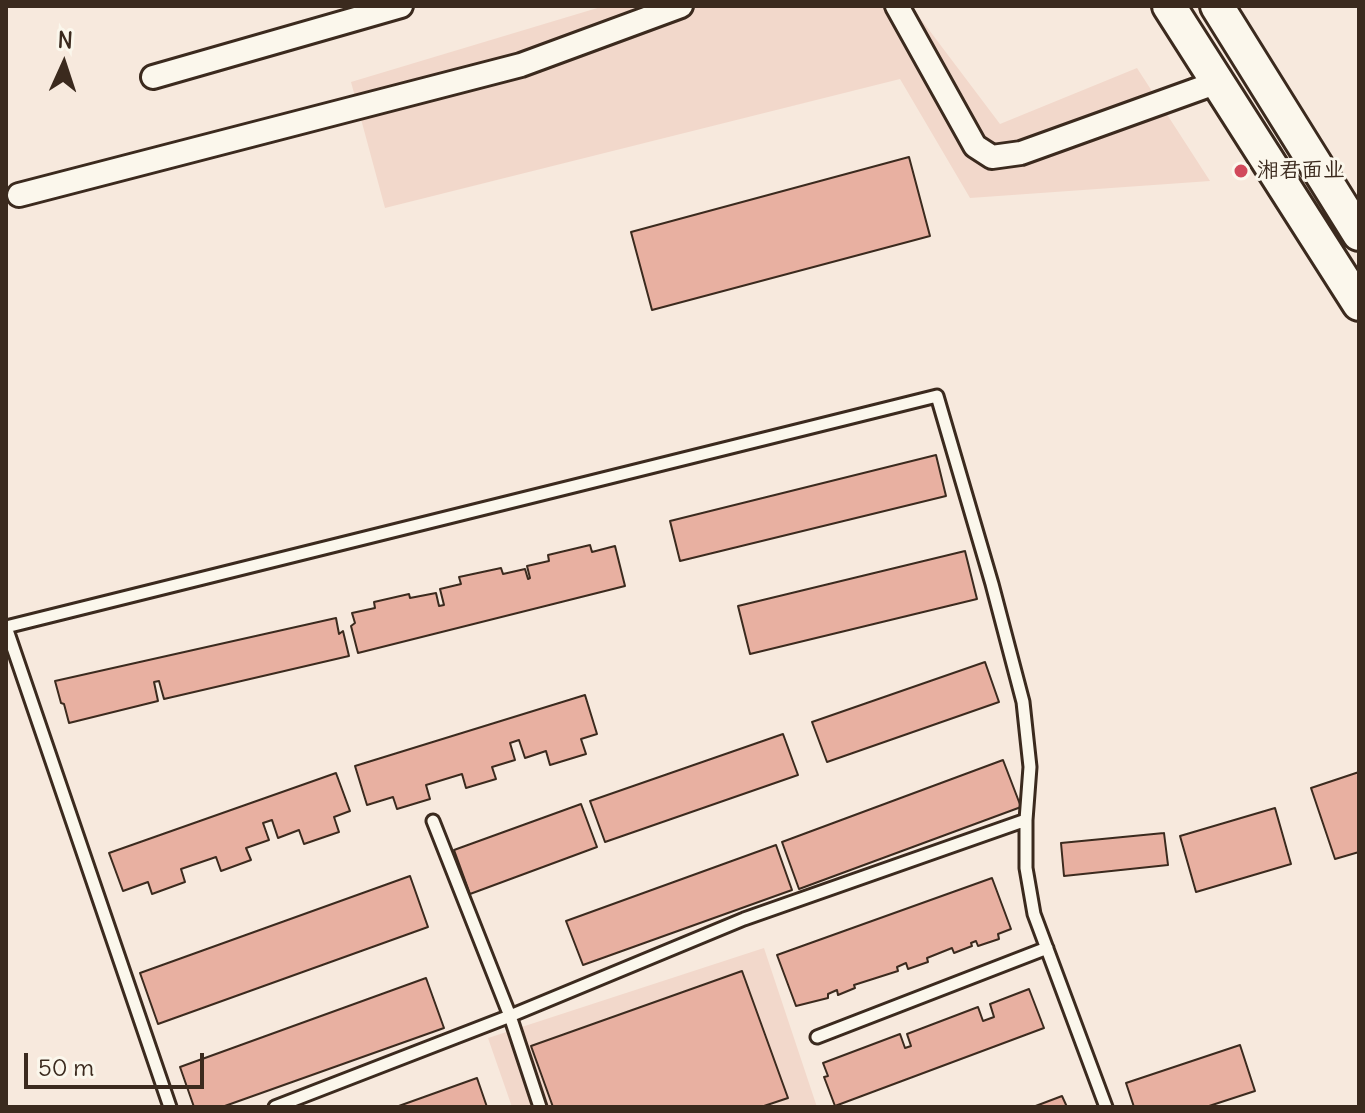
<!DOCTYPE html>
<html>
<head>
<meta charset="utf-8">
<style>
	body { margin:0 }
	#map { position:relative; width:1365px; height:1113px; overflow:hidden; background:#f7e9dd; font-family:Delius,sans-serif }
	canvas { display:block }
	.frame { position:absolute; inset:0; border:8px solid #3b2a1e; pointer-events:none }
	.north { position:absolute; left:24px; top:24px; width:80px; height:80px; -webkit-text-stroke:6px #fbf7ec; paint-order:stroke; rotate:3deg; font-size:22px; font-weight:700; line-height:32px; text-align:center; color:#3b2a1e }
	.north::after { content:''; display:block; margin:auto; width:28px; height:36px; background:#3b2a1e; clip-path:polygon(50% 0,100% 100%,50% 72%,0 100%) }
	.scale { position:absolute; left:24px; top:1053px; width:180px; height:36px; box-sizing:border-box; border:4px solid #3b2a1e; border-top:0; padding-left:10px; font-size:24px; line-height:28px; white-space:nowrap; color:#3b2a1e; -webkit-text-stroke:6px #fbf7ec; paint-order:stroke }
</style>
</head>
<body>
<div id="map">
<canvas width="1365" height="1113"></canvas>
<div class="frame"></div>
<div class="north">N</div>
<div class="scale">50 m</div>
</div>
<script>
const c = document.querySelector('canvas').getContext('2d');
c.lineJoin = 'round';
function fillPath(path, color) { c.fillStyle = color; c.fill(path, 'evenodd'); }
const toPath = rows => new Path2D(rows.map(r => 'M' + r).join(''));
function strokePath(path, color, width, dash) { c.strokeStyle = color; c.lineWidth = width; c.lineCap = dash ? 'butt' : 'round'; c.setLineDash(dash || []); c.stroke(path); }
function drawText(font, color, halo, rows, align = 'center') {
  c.font = font + ' Delius,"LXGW WenKai TC",sans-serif'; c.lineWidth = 6; c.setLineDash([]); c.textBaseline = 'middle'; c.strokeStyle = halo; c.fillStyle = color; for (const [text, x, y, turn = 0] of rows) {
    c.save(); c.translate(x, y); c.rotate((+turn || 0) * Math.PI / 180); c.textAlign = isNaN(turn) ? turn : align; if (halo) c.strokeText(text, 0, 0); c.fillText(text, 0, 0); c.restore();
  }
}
fillPath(toPath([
	[604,6,911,6,1000,124,1137,68,1210,181,970,198,900,79,385,208,351,82],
	[764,948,817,1107,512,1107,488,1038]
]), '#f2d8cb');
const building = toPath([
	[909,157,930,236,652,310,631,232,909,157],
	[936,455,946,496,680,561,670,521,936,455],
	[590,545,592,552,615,546,625,586,358,653,351,626,355,623,352,613,375,608,374,602,409,594,410,598,436,593,439,606,444,605,440,589,461,584,459,577,501,568,503,574,525,569,528,579,530,578,527,566,549,561,548,555,590,545],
	[965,551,977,599,750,654,738,606,965,551],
	[336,618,339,634,343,631,349,656,164,699,159,681,154,682,158,701,69,723,64,704,61,703,55,681,336,618],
	[985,662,999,702,827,762,812,722,985,662],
	[585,695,597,734,581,739,586,754,550,765,546,751,525,758,519,740,510,743,515,760,492,767,496,779,466,788,462,774,426,785,430,799,397,809,393,797,367,805,355,766,585,695],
	[783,734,798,775,605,842,590,801,783,734],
	[1003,760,1021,807,799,889,782,842,1003,760],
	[1359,772,1359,852,1335,859,1311,788,1359,772],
	[336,773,350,811,334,817,339,832,304,844,299,830,278,838,272,820,263,823,269,840,246,848,251,860,221,871,216,857,181,869,185,882,152,894,148,882,123,891,109,853,336,773],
	[581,804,597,847,470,894,454,850,581,804],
	[1275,808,1291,864,1196,892,1180,836,1275,808],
	[1164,833,1168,865,1064,876,1061,843,1164,833],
	[776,845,792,890,583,965,566,921,776,845],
	[410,876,428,927,158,1024,140,973,410,876],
	[992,878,1011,929,998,934,999,939,978,946,976,941,971,943,972,946,954,953,952,948,927,958,928,962,908,969,906,963,897,967,898,971,854,985,855,988,838,995,837,990,828,994,828,998,796,1006,777,955,992,878],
	[742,971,788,1098,761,1107,553,1107,531,1046,742,971],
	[426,978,444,1028,222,1107,194,1107,180,1067,426,978],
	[1029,989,1044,1028,835,1106,824,1077,828,1076,823,1063,900,1034,905,1048,911,1046,907,1034,978,1007,983,1021,994,1017,990,1004,1029,989],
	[1240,1045,1255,1091,1206,1107,1134,1107,1126,1083,1240,1045],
	[477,1078,487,1107,396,1107,477,1078],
	[1062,1096,1067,1107,1033,1107,1062,1096]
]);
fillPath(building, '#e8b0a1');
strokePath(building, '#3b2a1e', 2);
const service = toPath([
	[6,627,937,396,992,584,1023,702,1030,767,1026,820,1026,868,1034,914,1106,1107],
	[6,627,170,1107],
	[433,821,510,1016,540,1107],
	[817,1037,1047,948],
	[275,1107,510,1016,744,919,1026,820]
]);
const minor = toPath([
	[897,6,975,146,992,157,1021,153,1218,82],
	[153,77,401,6],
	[19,195,521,65,681,6]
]);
const secondary = toPath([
	[1169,6,1359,304],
	[1217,6,1359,234]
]);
strokePath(service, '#3b2a1e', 17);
strokePath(minor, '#3b2a1e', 28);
strokePath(secondary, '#3b2a1e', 38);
strokePath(service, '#fbf7ec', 11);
strokePath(minor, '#fbf7ec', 22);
strokePath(secondary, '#fbf7ec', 32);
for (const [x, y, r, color] of [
	[1241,171,8,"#d1495b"]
]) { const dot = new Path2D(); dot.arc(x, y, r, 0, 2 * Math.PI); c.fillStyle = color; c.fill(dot); strokePath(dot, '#fbf7ec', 3); }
drawText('22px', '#3b2a1e', '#fbf7ec', [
	["湘君面业",1257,171]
], 'left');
</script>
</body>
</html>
